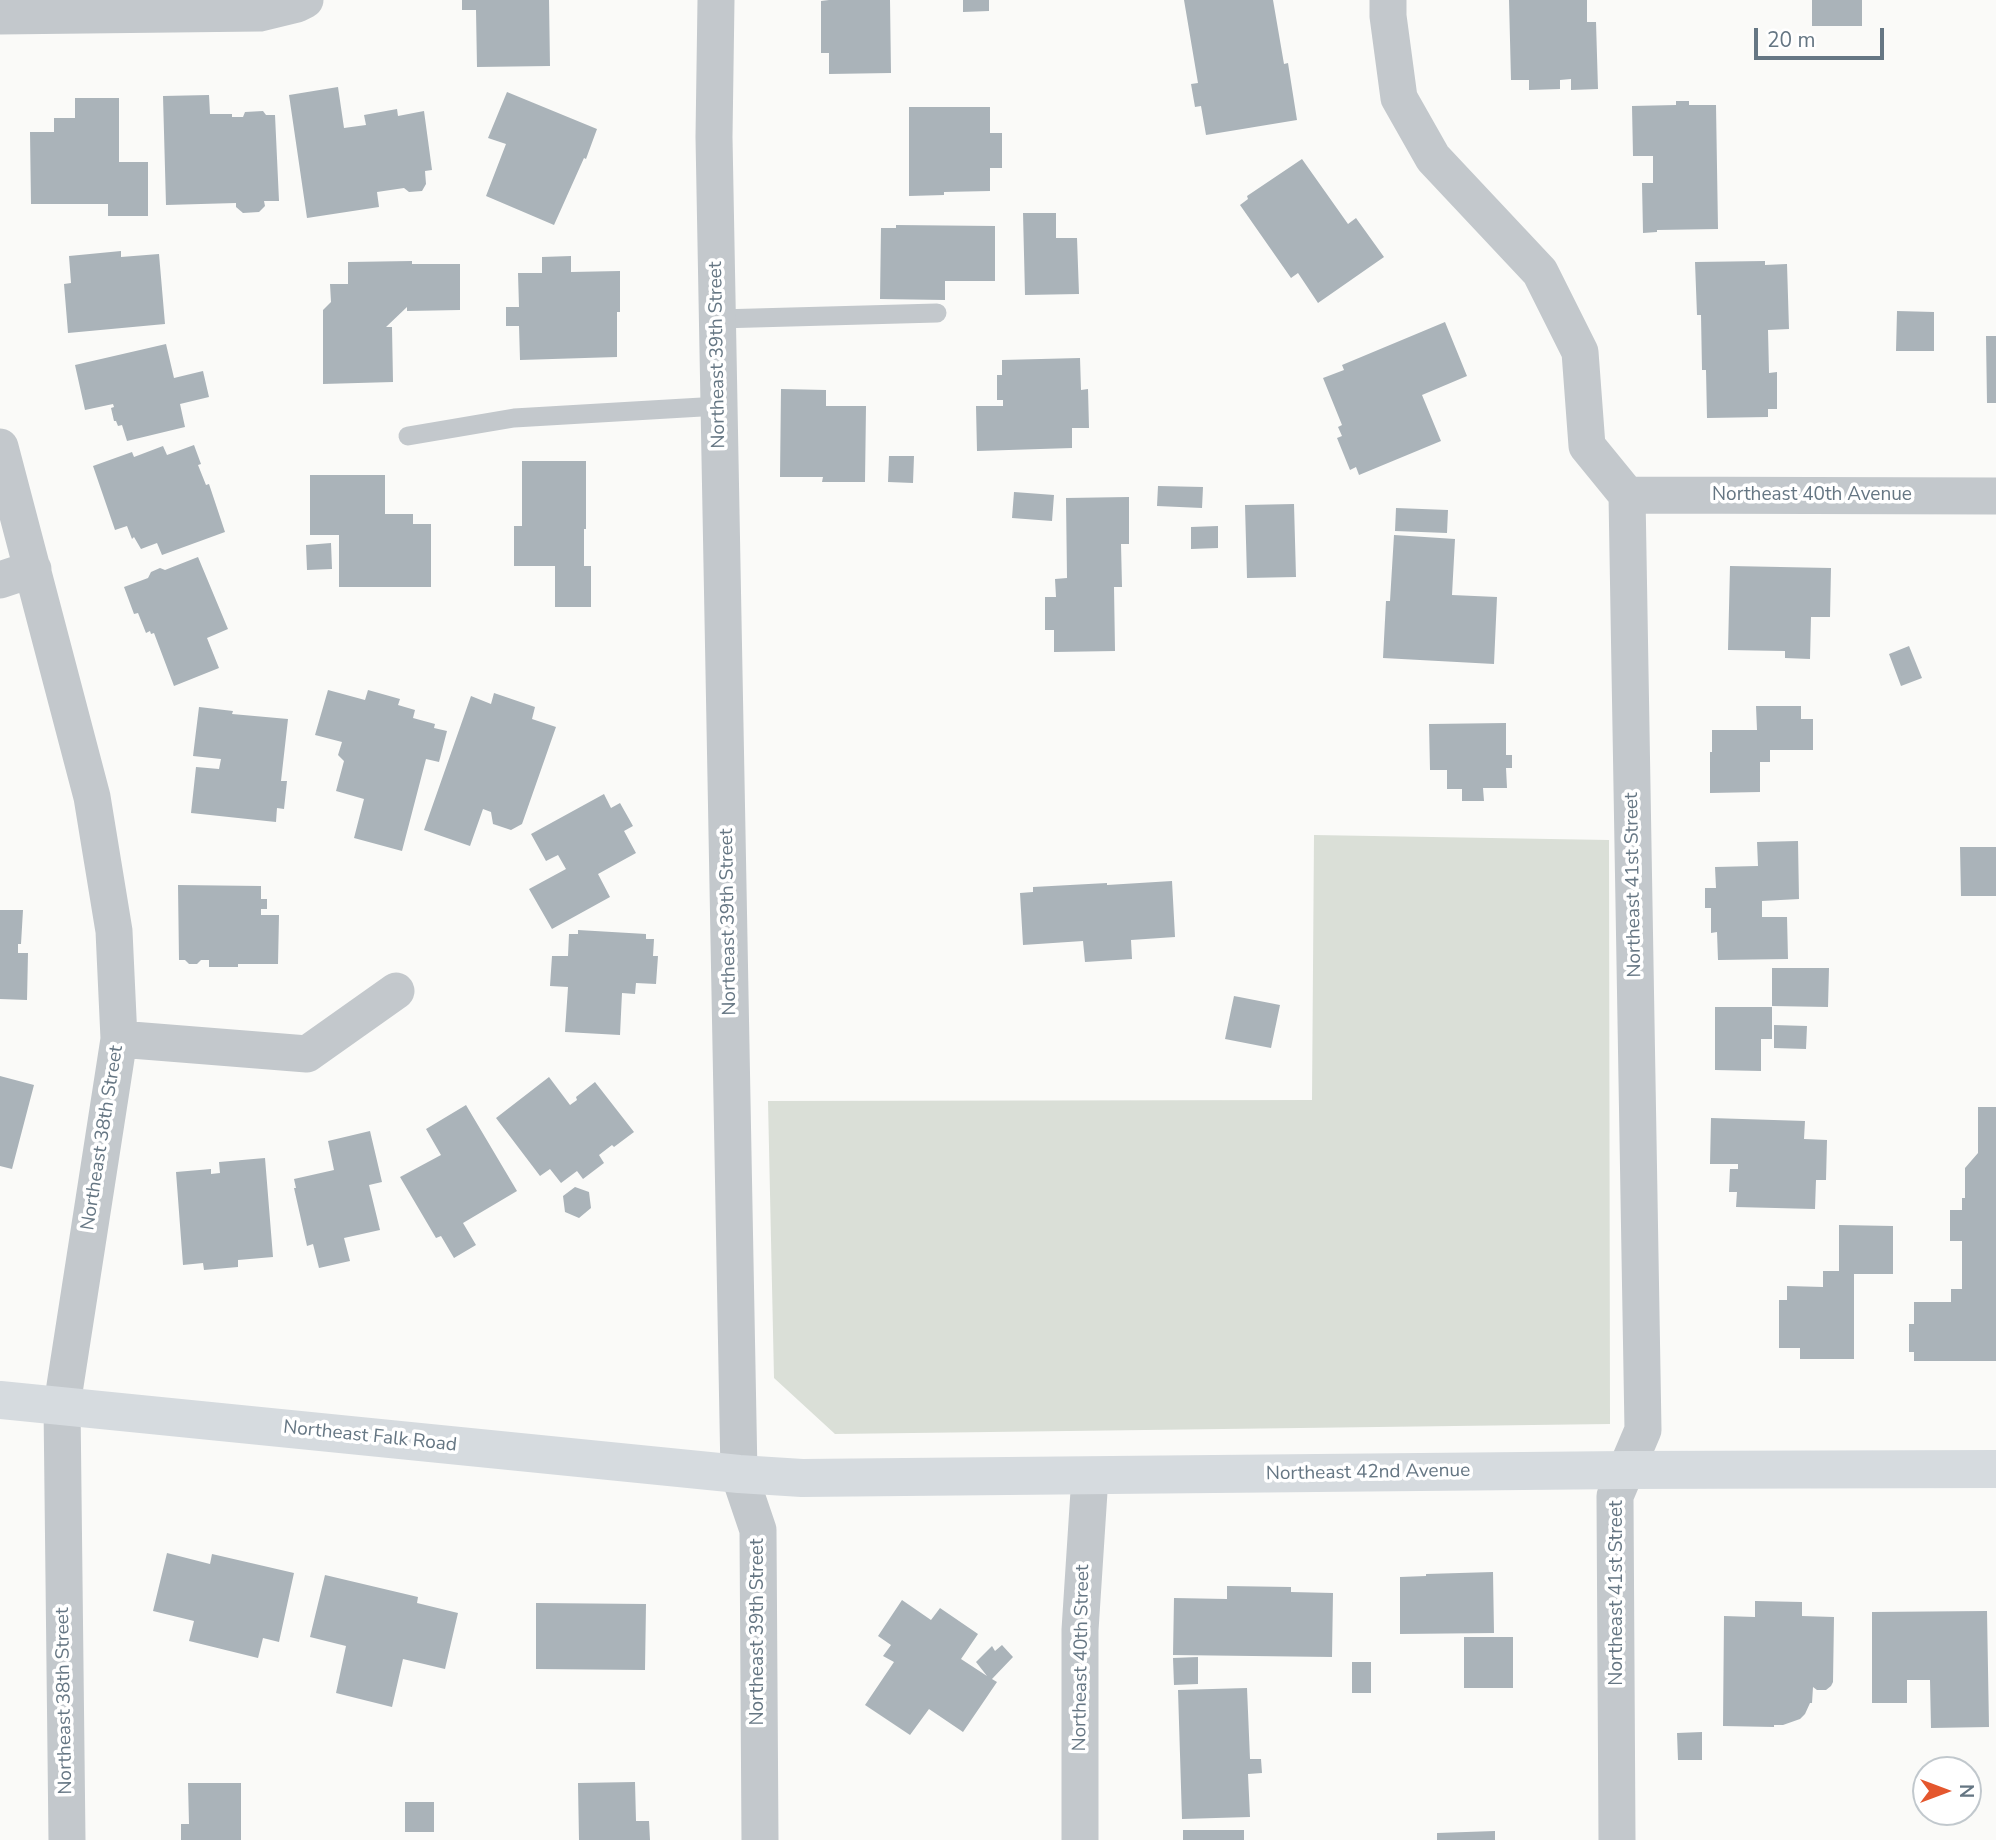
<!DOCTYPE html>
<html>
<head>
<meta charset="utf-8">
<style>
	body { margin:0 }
	#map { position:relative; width:1996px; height:1840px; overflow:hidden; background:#fafaf8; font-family:"Nunito Sans",sans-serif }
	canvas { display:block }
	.north { position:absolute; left:1912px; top:1756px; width:70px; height:70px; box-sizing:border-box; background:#fff; border:2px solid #c1c8cd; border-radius:50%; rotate:90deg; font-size:19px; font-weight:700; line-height:28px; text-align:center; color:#657683 }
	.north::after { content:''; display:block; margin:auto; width:24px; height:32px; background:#e4572e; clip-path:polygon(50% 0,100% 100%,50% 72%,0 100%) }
	.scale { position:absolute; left:1754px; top:28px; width:130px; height:32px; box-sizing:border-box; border:4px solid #657683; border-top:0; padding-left:9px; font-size:21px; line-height:24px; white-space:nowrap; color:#657683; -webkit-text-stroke:5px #fff; paint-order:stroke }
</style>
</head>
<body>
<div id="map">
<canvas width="1996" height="1840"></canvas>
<div class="north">N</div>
<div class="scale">20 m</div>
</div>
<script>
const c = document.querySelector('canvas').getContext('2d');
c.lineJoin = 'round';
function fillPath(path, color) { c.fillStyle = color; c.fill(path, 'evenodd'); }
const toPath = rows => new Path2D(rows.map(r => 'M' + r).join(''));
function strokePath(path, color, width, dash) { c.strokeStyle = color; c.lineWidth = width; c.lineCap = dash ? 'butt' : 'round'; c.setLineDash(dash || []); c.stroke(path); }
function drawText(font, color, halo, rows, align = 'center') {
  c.font = font + ' "Nunito Sans",sans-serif'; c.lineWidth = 7; c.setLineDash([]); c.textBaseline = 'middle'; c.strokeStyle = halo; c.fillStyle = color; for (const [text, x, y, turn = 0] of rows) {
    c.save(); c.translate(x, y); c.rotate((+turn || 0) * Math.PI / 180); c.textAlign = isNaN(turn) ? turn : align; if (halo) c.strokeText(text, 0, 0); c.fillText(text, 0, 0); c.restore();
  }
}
fillPath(toPath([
	[1314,835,1609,840,1610,1424,835,1434,774,1378,768,1101,1312,1100]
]), '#dadfd7');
fillPath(toPath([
	[462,0,549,0,550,66,477,67,476,10,462,10],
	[829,0,890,0,891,73,829,74,829,53,821,53,821,1],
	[963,0,989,0,989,11,963,12],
	[1184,0,1273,0,1284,64,1288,63,1297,120,1206,135,1201,106,1195,107,1191,84,1198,83],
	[1509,0,1587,0,1587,22,1596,22,1598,89,1571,90,1571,79,1560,80,1560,89,1529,90,1529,80,1511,80],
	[1812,0,1862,0,1862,26,1812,26],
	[338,87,344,128,366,125,364,115,397,109,398,116,424,111,432,170,425,171,426,184,422,191,409,192,404,188,377,192,379,207,307,218,289,95],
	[507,92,597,129,586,159,584,158,554,225,486,196,506,144,488,138],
	[209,95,210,114,232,114,232,117,243,117,245,112,263,111,266,115,275,115,279,201,264,201,265,206,259,212,243,213,236,207,236,203,166,205,163,96],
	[75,98,119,98,119,162,148,162,148,216,108,216,108,204,31,204,30,132,54,132,54,118,75,118],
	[1676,101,1689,101,1689,105,1716,105,1718,229,1657,230,1657,232,1643,233,1642,183,1653,183,1653,156,1633,156,1632,106,1676,105],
	[909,107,990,107,990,133,1002,133,1002,168,990,168,990,191,944,192,944,195,909,196],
	[1302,159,1348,224,1356,218,1384,257,1318,303,1298,273,1291,278,1240,205,1248,199,1247,196],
	[1023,213,1056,213,1056,238,1077,238,1079,294,1025,295],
	[896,225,995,226,995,281,945,281,945,300,880,299,881,228,896,228],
	[121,251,121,257,159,254,165,324,68,333,64,284,71,283,69,256],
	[571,256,571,272,620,271,620,312,617,312,617,357,520,360,519,326,506,326,506,307,519,307,518,273,542,273,542,257],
	[412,261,412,264,460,264,460,310,407,311,407,307,386,327,392,327,393,382,323,384,323,310,331,302,330,284,348,284,348,262],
	[1765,261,1765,265,1787,264,1789,329,1768,330,1769,373,1777,372,1777,409,1768,409,1768,417,1707,418,1706,370,1702,370,1701,315,1697,315,1695,262],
	[1897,311,1934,312,1934,351,1896,351],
	[1445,322,1467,376,1422,395,1441,441,1359,475,1356,467,1350,470,1337,438,1342,436,1338,427,1342,425,1323,378,1344,370,1342,365],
	[1986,336,1996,336,1996,403,1987,403],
	[166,344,174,378,203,371,209,397,180,404,185,427,127,441,122,425,118,426,116,421,114,421,111,408,114,407,113,404,85,410,75,365],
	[1080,358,1081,390,1088,389,1089,428,1072,428,1072,448,977,451,976,406,1003,406,1003,400,997,400,997,375,1002,375,1002,360],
	[781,389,826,390,826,406,866,406,865,482,822,482,823,477,780,477],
	[194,445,201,464,198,465,206,485,209,484,225,532,162,555,157,543,141,549,134,537,132,539,127,526,115,530,93,466,132,452,134,457,163,446,167,455],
	[889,456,914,456,913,483,888,482],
	[522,461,586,461,586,529,584,529,584,566,591,566,591,607,555,607,555,566,514,566,514,526,522,526],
	[310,475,385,475,385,514,413,514,413,524,431,524,431,587,339,587,339,535,310,535],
	[1158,486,1203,487,1202,508,1157,506],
	[1014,492,1054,495,1052,521,1012,518],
	[1129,497,1129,544,1121,544,1122,587,1114,587,1115,651,1054,652,1054,630,1045,630,1045,597,1056,597,1055,579,1067,578,1066,498],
	[1294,504,1296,577,1247,578,1245,505],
	[1396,508,1448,510,1447,533,1395,531],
	[1218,526,1218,548,1191,549,1191,527],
	[1394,535,1455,539,1452,595,1497,597,1494,664,1383,658,1386,601,1390,601],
	[331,543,332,569,307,570,306,545],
	[198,557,228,629,207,638,219,668,174,686,154,633,151,634,150,631,146,633,138,613,134,614,124,587,148,578,151,572,160,568,165,570],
	[1730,566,1831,568,1830,617,1811,617,1810,659,1785,658,1785,651,1728,650],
	[1909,646,1922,678,1901,686,1889,654],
	[328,690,365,700,368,690,400,699,398,705,415,710,413,718,435,724,434,728,447,731,439,762,426,759,402,851,354,838,364,799,336,791,344,761,338,755,342,742,315,735],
	[494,693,535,707,532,719,556,727,522,824,511,830,493,824,491,812,483,809,470,846,424,830,471,696,491,704],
	[1756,706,1801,706,1801,719,1813,719,1813,750,1770,750,1770,762,1760,762,1760,792,1710,793,1710,752,1712,752,1712,730,1757,730],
	[199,707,233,711,232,714,288,719,281,781,287,781,284,809,277,808,276,822,191,813,196,767,219,769,221,759,193,756],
	[1506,723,1506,755,1512,755,1512,768,1506,768,1507,788,1483,788,1484,801,1462,801,1462,789,1447,789,1447,770,1430,770,1429,724],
	[604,794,611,808,620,803,633,826,624,831,636,853,598,874,610,897,552,929,529,889,566,869,558,855,546,861,531,834],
	[1798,841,1799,899,1762,901,1762,917,1787,917,1788,959,1718,960,1717,932,1711,933,1711,908,1705,908,1705,888,1716,888,1715,867,1758,866,1757,842],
	[1960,847,1996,847,1996,896,1961,896],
	[1172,881,1175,937,1131,940,1132,959,1085,962,1083,941,1023,945,1020,893,1033,892,1033,887,1107,883,1107,885],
	[178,885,261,886,261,899,267,899,267,909,261,909,261,915,279,915,278,964,238,964,238,967,209,967,209,960,201,960,197,964,189,964,185,960,179,960],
	[0,910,23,910,21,944,18,944,18,953,28,953,27,1000,0,999],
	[578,930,646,934,646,939,654,939,653,956,658,956,656,984,636,983,635,994,622,993,620,1035,565,1032,568,987,550,986,552,956,568,956,569,934,578,934],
	[1772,968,1829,968,1828,1007,1772,1006],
	[1234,996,1280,1005,1271,1048,1225,1039],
	[1715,1007,1772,1007,1772,1039,1761,1039,1761,1071,1715,1070],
	[1774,1025,1807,1026,1806,1049,1774,1048],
	[0,1076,34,1085,12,1169,0,1166],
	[549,1077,570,1105,577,1100,576,1097,595,1082,634,1132,614,1147,612,1145,599,1155,604,1163,583,1179,577,1171,561,1183,550,1169,540,1176,496,1118],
	[466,1105,517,1191,463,1223,476,1245,454,1258,441,1236,436,1238,400,1177,441,1155,426,1129],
	[1978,1107,1996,1107,1996,1361,1914,1361,1914,1352,1909,1352,1909,1324,1914,1324,1914,1302,1951,1302,1951,1289,1962,1289,1962,1241,1950,1241,1950,1210,1962,1210,1962,1198,1965,1198,1965,1168,1978,1153],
	[1711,1118,1805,1121,1804,1139,1827,1140,1826,1180,1816,1180,1815,1209,1736,1207,1737,1192,1729,1192,1730,1169,1738,1169,1738,1164,1710,1164],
	[370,1131,382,1182,369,1185,380,1230,344,1238,350,1261,319,1268,313,1244,307,1246,294,1188,296,1188,294,1179,334,1170,328,1141],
	[265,1158,273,1257,238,1260,238,1267,204,1270,203,1263,183,1265,176,1172,211,1169,211,1174,220,1173,219,1162],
	[575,1187,589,1192,591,1208,579,1218,565,1212,563,1196],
	[1839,1225,1893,1226,1893,1274,1854,1274,1854,1359,1800,1359,1800,1348,1779,1348,1779,1300,1787,1300,1787,1286,1823,1287,1823,1271,1839,1271],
	[167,1553,210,1564,212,1554,294,1573,279,1642,263,1638,258,1658,189,1641,194,1621,153,1611],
	[1493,1572,1494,1633,1400,1634,1400,1577,1426,1576,1426,1574],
	[325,1575,418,1597,417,1603,458,1613,445,1669,403,1659,392,1707,336,1693,346,1646,310,1637],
	[1227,1586,1291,1587,1291,1592,1333,1593,1332,1657,1173,1655,1174,1598,1227,1599],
	[902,1600,931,1620,940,1608,978,1634,961,1659,987,1676,976,1662,992,1646,995,1651,1002,1645,1013,1657,992,1679,997,1682,963,1732,929,1709,910,1735,865,1705,894,1662,883,1656,891,1645,878,1636],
	[1755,1601,1802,1602,1802,1616,1834,1617,1833,1682,1831,1686,1826,1690,1817,1690,1813,1687,1812,1703,1810,1703,1805,1714,1800,1719,1783,1725,1774,1725,1774,1727,1723,1726,1724,1616,1755,1617],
	[536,1603,646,1604,645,1670,536,1669],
	[1987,1611,1989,1727,1931,1728,1930,1680,1907,1680,1907,1703,1872,1703,1872,1612],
	[1464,1637,1513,1637,1513,1688,1464,1688],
	[1198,1657,1198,1684,1174,1685,1173,1658],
	[1352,1662,1371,1662,1371,1693,1352,1693],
	[1247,1688,1250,1759,1261,1759,1262,1773,1248,1774,1250,1817,1182,1819,1178,1690],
	[1702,1732,1702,1760,1678,1760,1677,1733],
	[635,1782,636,1821,649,1821,650,1840,579,1840,578,1783],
	[188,1783,241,1783,241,1840,181,1840,181,1824,189,1824],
	[405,1802,434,1802,434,1832,405,1832],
	[1183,1830,1244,1830,1244,1840,1183,1840],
	[1495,1831,1495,1840,1437,1840,1437,1833]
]), '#aab3b9');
strokePath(toPath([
	[718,319,937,313],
	[408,436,514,418,719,406]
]), '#c3c8cc', 19);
strokePath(toPath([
	[716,0,714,137,739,1474,758,1530,760,1840],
	[1388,0,1388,16,1399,98,1433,158,1540,272,1580,352,1587,446,1627,495,1643,1430,1615,1496,1617,1840],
	[0,16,260,13,297,4,305,0],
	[0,447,92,797,114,931,119,1039,62,1405,67,1840],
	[1627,495,1996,496],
	[0,580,33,569],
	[119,1039,307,1054,396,991],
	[1080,1840,1080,1630,1090,1476]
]), '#c3c8cc', 37);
strokePath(toPath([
	[0,1400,739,1474,802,1478,1626,1470,1996,1469]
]), '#d6dbdf', 38);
drawText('19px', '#657683', '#fff', [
	["Northeast 39th Street",718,355,-91],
	["Northeast 40th Avenue",1812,495],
	["Northeast 41st Street",1634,885,-91],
	["Northeast 39th Street",729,922,-91],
	["Northeast 38th Street",103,1138,-81],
	["Northeast Falk Road",370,1437,6],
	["Northeast 42nd Avenue",1368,1473,-1],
	["Northeast 41st Street",1617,1593,-90],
	["Northeast 39th Street",758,1632,-90],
	["Northeast 40th Street",1082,1658,-89],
	["Northeast 38th Street",65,1701,-91]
]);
</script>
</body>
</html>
